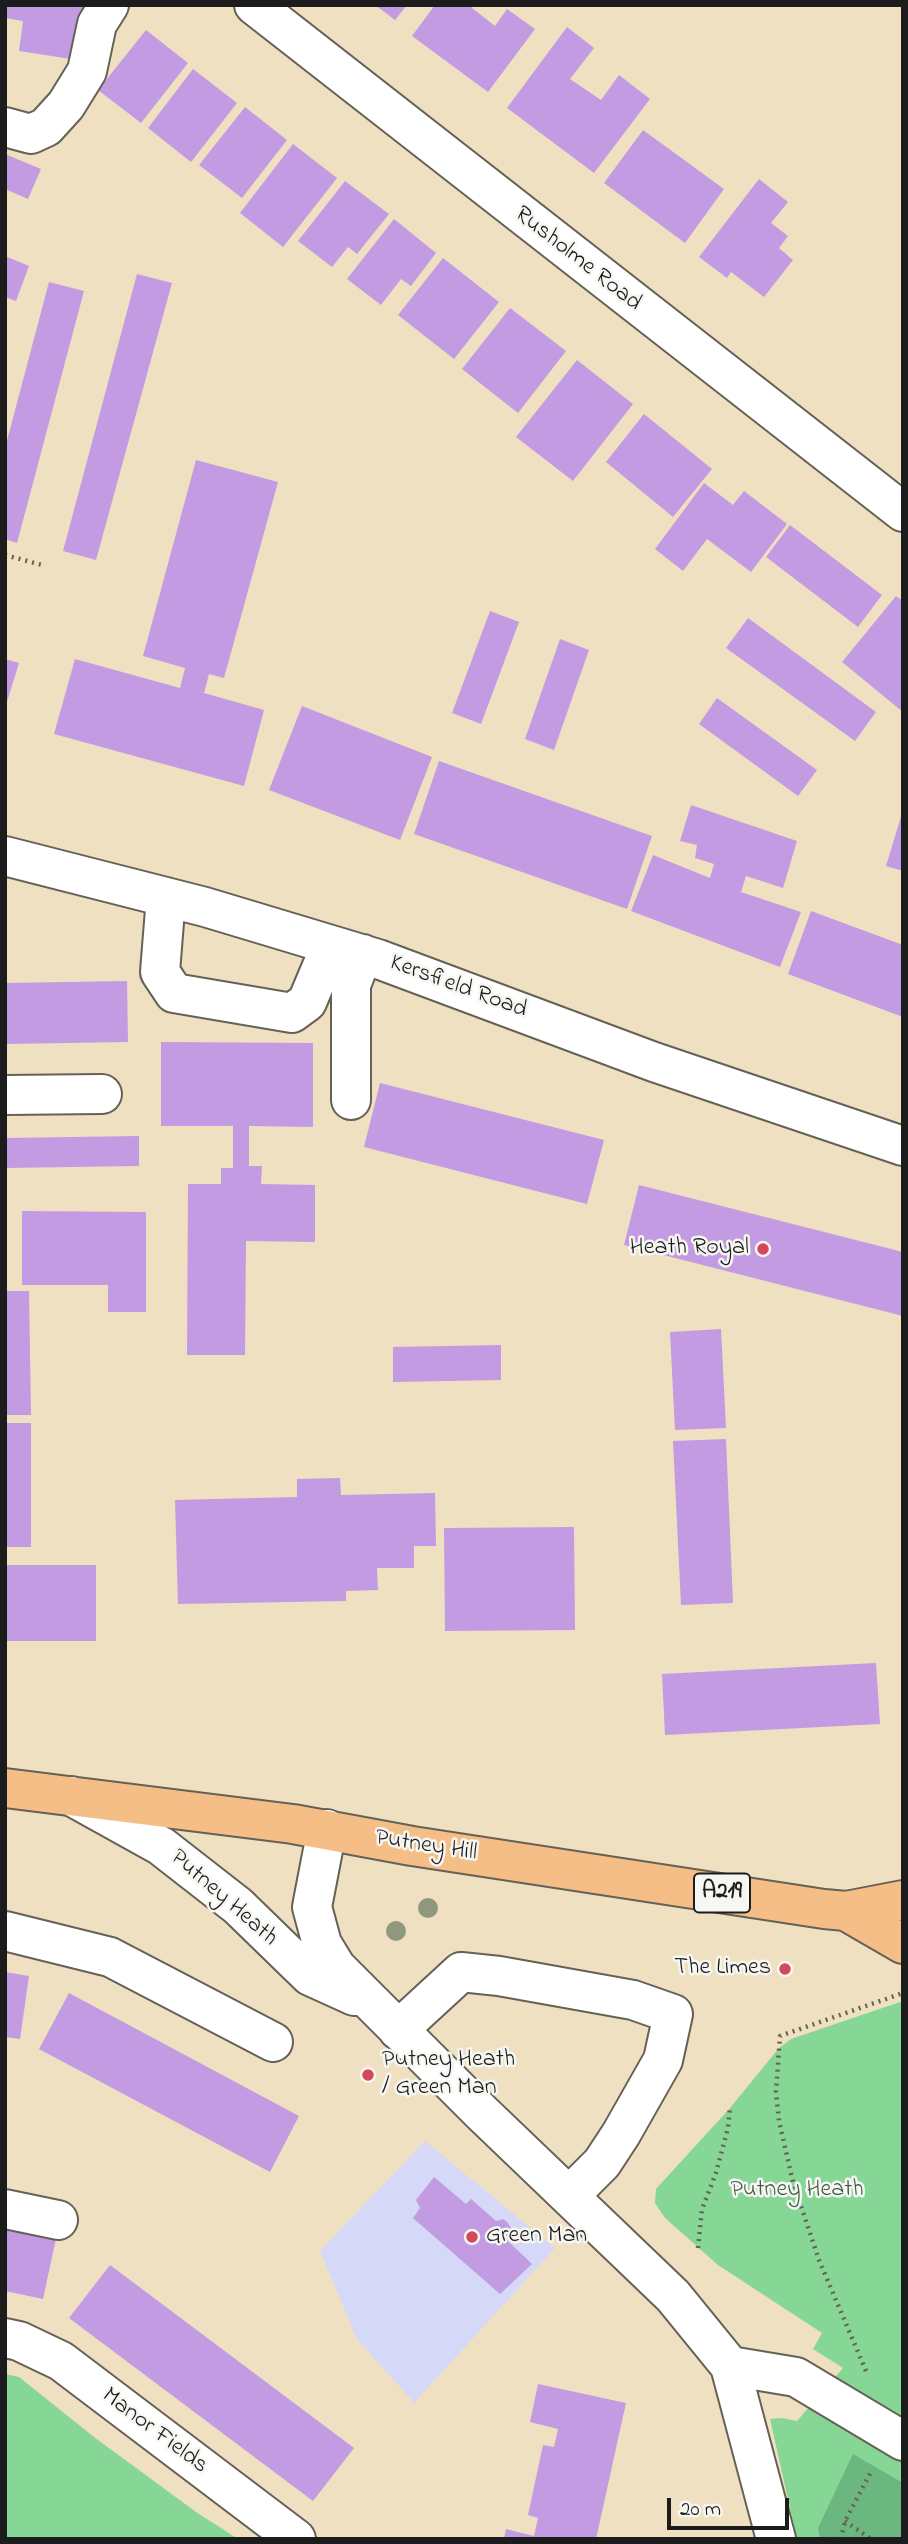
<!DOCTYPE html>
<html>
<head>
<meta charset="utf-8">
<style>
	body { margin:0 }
	#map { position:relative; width:908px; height:2544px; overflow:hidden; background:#efe0c1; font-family:"Indie Flower",sans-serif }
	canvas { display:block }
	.frame { position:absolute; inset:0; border:7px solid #1c1c1c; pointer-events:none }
	.scale { position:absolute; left:667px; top:2498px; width:122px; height:32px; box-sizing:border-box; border:4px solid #1c1c1c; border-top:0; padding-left:9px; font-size:21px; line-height:24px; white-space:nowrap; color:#1c1c1c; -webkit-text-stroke:5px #f6f6f2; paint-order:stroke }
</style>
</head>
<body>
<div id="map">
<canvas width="908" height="2544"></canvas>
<div class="frame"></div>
<div class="scale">20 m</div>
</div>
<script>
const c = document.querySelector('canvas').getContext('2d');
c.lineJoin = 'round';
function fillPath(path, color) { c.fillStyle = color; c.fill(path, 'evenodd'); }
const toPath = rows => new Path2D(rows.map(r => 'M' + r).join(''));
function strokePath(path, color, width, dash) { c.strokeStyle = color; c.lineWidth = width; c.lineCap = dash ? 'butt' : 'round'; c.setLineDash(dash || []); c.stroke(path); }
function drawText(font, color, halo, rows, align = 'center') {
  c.font = font + ' "Indie Flower",sans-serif'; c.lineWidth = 5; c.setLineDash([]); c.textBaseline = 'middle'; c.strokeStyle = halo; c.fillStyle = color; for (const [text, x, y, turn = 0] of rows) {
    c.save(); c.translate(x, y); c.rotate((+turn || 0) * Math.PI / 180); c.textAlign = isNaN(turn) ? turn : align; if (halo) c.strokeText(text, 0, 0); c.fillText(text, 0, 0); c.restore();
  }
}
fillPath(toPath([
	[425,2141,555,2248,414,2403,357,2339,320,2251]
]), '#d6d8f8');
fillPath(toPath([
	[903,2001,903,2539,797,2539,770,2419,782,2418,797,2421,843,2368,813,2349,822,2333,718,2265,665,2218,655,2203,656,2189,730,2108,779,2048,791,2039],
	[5,2374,19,2377,94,2437,196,2512,238,2539,5,2539]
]), '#86d696');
fillPath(toPath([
	[853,2454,903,2483,903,2539,820,2539,818,2528]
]), '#6cb77f');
fillPath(toPath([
	[5,5,93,5,84,61,19,51,23,21,5,18],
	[375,5,407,5,395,20],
	[435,5,474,5,472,8,495,26,507,9,535,29,488,92,412,36],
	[567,27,594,48,570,79,601,100,619,75,650,99,594,173,507,108],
	[146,30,188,63,141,123,98,90],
	[193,69,237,103,191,162,148,128],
	[245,107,287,140,242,198,199,165],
	[643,130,724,189,685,243,604,183],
	[293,144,337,178,283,247,240,213],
	[5,154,41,169,28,199,5,189],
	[759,179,788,202,771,223,788,236,779,248,793,260,764,297,731,272,727,278,699,257],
	[345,181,389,214,357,254,348,247,332,267,298,241],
	[394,219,436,253,411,286,401,279,381,305,347,279],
	[5,256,29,266,16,301,5,297],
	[443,258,499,302,454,359,398,315],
	[137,274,172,283,96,560,63,551],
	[49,282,84,291,17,543,5,539,5,448],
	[510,308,566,351,518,413,462,369],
	[577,360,633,404,573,481,516,437],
	[644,414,712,469,673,517,606,462],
	[196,460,278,482,224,678,209,674,204,693,264,710,244,786,54,734,75,659,180,688,185,668,143,656],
	[704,483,733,505,744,491,787,524,751,572,707,539,683,571,655,549],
	[790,525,882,595,858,627,766,557],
	[896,596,903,601,903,712,842,662],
	[490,611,519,622,481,724,452,713],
	[748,618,876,712,855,741,726,648],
	[560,639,589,650,554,750,525,739],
	[5,659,19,663,6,705,5,705],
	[717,698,817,770,798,796,699,724],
	[302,706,432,757,400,840,269,790],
	[439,761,652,836,627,909,414,834],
	[691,805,797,841,783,888,746,876,741,892,801,912,780,967,631,911,653,855,710,878,714,864,695,858,697,845,680,841],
	[903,810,903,871,886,866],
	[811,911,903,945,903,1017,788,974],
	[127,981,128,1042,5,1044,5,983],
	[161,1042,313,1043,313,1127,249,1126,249,1166,262,1166,261,1184,315,1185,315,1242,246,1241,245,1355,187,1355,188,1184,221,1184,221,1168,233,1168,233,1126,161,1126],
	[380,1083,604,1140,587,1204,364,1147],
	[139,1136,139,1166,5,1168,5,1138],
	[639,1185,903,1252,903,1316,624,1245],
	[22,1211,146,1212,146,1312,108,1312,108,1285,22,1285],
	[5,1291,29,1291,31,1415,5,1415],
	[721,1329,726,1428,675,1430,670,1332],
	[501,1345,501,1380,393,1382,393,1347],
	[5,1423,31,1423,31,1547,5,1547],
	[726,1439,733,1603,681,1605,673,1441],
	[340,1478,341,1495,435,1493,436,1546,414,1546,414,1568,377,1568,378,1590,346,1591,346,1601,178,1604,175,1500,297,1497,297,1479],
	[574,1527,575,1630,445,1631,444,1528],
	[5,1565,96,1565,96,1641,5,1641],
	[876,1663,880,1724,665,1735,662,1674],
	[5,1972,29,1976,20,2039,5,2037],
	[69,1993,299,2116,270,2172,39,2049],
	[434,2177,466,2204,471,2199,496,2221,503,2219,507,2222,511,2228,508,2241,532,2264,500,2294,413,2218,420,2208,416,2200],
	[5,2224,57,2234,43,2299,5,2291],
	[110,2265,354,2448,313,2501,69,2318],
	[538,2384,626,2403,596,2539,504,2539,506,2529,534,2536,538,2518,528,2515,543,2445,554,2447,558,2429,530,2422]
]), '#c29be2');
const minor = toPath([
	[254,5,903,512],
	[5,127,31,134,46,127,66,105,87,71,97,24,109,5],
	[5,856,205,907,378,959,654,1062,903,1146],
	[166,897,160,972,174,993,292,1013,307,1002,331,945],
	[5,1095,102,1094],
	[351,1100,351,985,363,954],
	[71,1796,161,1846,238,1906,310,1976,354,1996],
	[327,1829,312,1907,322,1944,336,1967,482,2113,673,2296,730,2366,776,2539],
	[5,1931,110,1957,273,2042],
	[398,2030,461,1972,499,1976,633,2000,673,2014,663,2060,621,2134,602,2163,569,2196],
	[5,2209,58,2220],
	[5,2338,19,2341,61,2361,296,2539],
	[730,2366,796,2377,903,2441]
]);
const major = toPath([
	[5,1788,293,1824,412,1846,824,1909,846,1911,903,1900],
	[846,1911,903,1944]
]);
strokePath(minor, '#666156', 42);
strokePath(major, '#666156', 42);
strokePath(toPath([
	[5,555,42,565],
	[698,2248,702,2209,716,2173,728,2128,730,2108],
	[866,2371,819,2260,793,2182,779,2121,776,2092,780,2036,903,1993],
	[845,2521,871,2539],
	[841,2539,845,2521,872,2470]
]), '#666156', 4.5, [2, 5]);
strokePath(minor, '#fff', 38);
strokePath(major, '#f6be87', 38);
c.fillStyle = '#8f987e';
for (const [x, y] of [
	[428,1908],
	[396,1931]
]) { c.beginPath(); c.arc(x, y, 10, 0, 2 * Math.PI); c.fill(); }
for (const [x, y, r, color] of [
	[763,1249,7,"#d1495b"],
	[785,1969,7,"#d1495b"],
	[368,2075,7,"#d1495b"],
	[472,2237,7,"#d1495b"]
]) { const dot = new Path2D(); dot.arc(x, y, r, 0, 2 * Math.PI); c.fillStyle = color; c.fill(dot); strokePath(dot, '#f6f6f2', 2.5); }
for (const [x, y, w] of [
	[722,1893,56]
]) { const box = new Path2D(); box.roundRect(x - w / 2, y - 19.5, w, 39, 5); c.fillStyle = '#f6f6f2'; c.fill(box); strokePath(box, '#1c1c1c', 2); }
drawText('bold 23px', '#1c1c1c', null, [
	["A219",722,1893]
]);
drawText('24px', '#1c1c1c', '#f6f6f2', [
	["Rusholme Road",577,260,38],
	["Kersfield Road",458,988,20],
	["Putney Hill",426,1847,9],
	["Putney Heath",223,1899,41],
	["Manor Fields",154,2432,37]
]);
drawText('24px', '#1c1c1c', '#f6f6f2', [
	["Heath Royal",749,1249],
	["The Limes",771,1969],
	["Putney Heath",382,2061,"left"],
	["/ Green Man",382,2089,"left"],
	["Green Man",486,2237,"left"]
], 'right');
drawText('24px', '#415d47', '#f6f6f2', [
	["Putney Heath",797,2191]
]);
</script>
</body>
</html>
